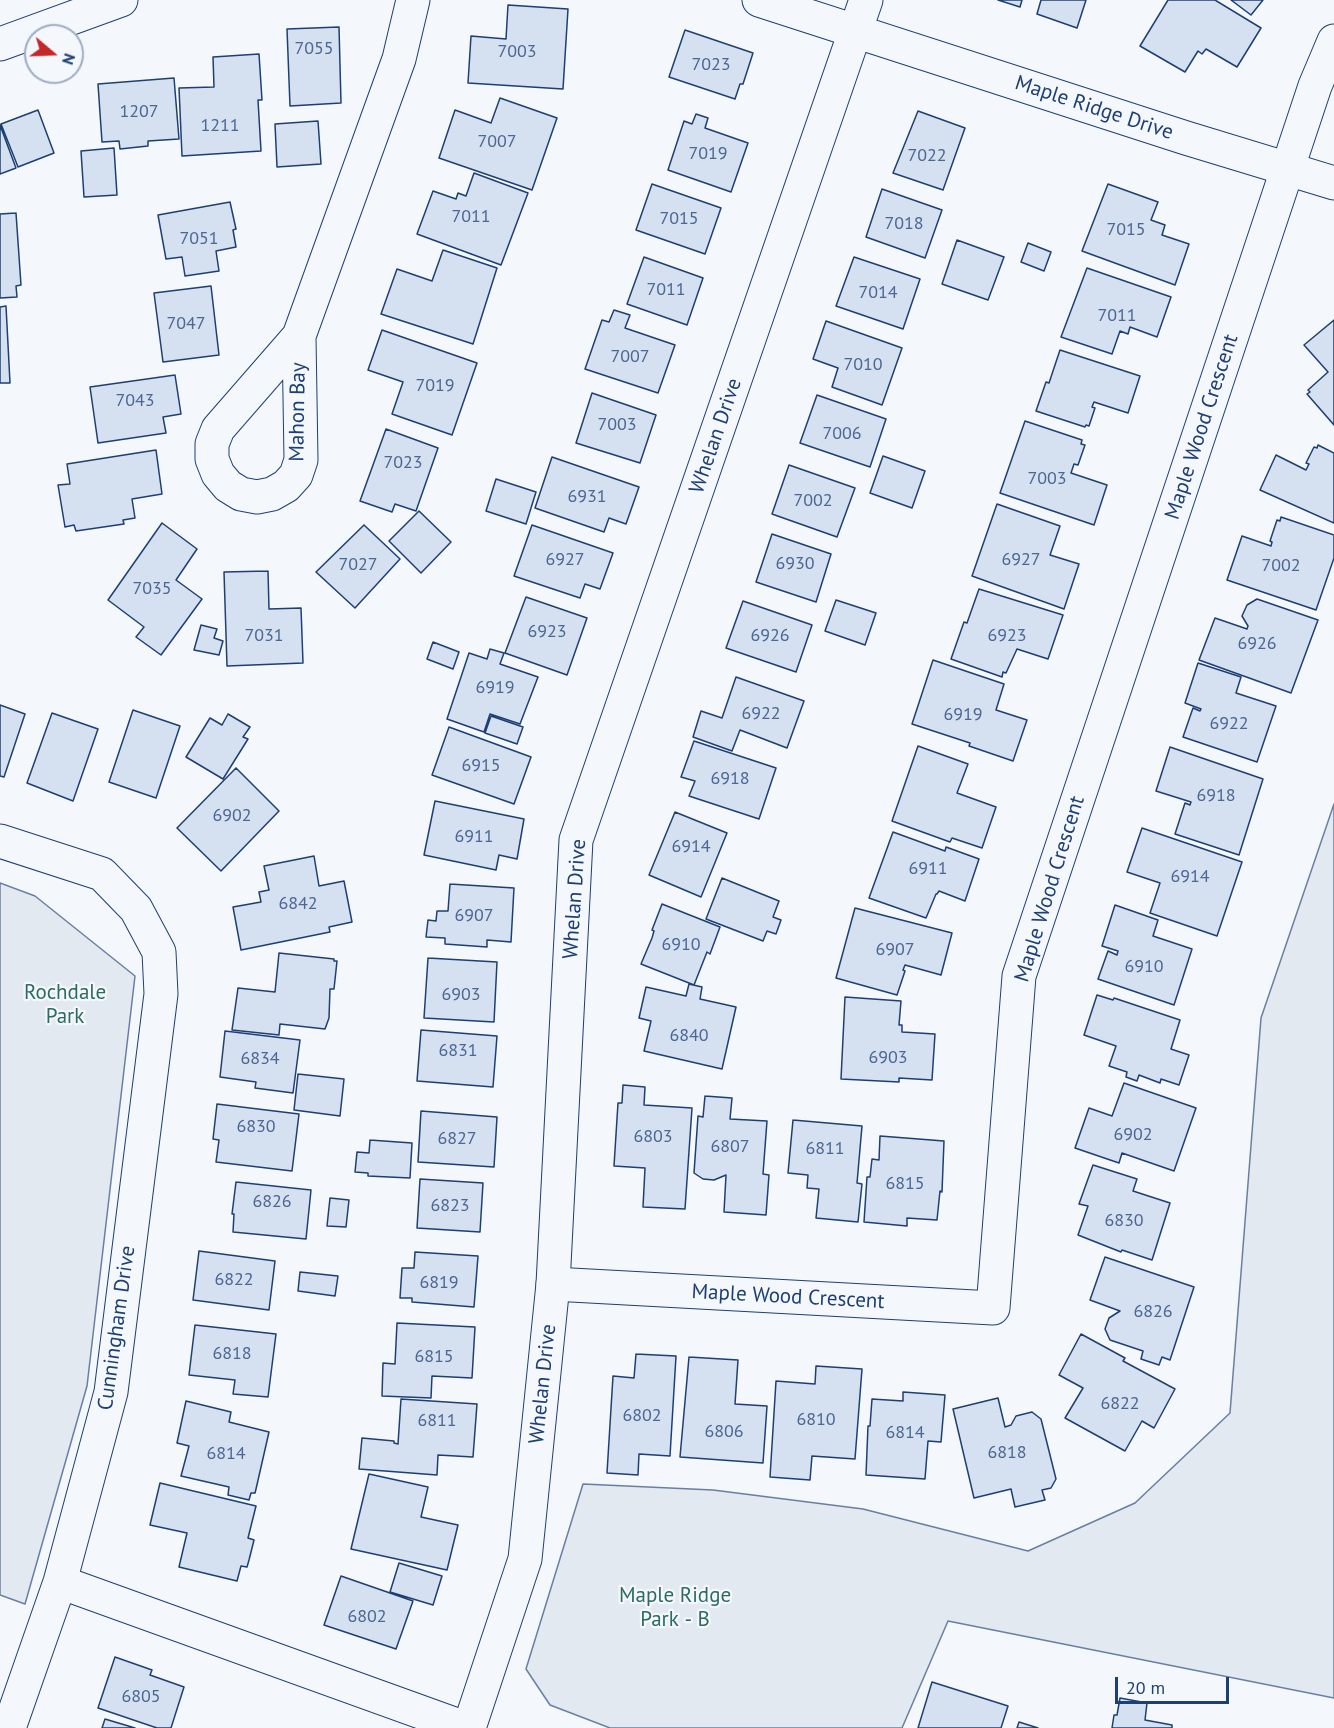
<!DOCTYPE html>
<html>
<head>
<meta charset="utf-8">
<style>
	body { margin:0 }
	#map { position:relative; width:1334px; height:1728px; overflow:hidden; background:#f4f7fb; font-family:"PT Sans",sans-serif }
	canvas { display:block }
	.north { position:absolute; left:24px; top:24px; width:60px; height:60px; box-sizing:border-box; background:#f4f7fb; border:2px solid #9eadc5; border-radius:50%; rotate:109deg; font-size:16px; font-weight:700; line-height:24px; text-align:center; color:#1d3f73 }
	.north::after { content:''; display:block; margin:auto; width:21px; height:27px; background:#c62828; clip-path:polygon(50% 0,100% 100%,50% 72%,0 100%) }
	.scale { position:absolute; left:1115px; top:1677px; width:114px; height:27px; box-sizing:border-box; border:3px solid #1d3f73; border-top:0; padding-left:8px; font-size:18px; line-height:21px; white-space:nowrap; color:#1d3f73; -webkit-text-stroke:4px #f4f7fb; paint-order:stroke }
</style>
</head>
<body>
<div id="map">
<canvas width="1334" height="1728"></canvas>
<div class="north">N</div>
<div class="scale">20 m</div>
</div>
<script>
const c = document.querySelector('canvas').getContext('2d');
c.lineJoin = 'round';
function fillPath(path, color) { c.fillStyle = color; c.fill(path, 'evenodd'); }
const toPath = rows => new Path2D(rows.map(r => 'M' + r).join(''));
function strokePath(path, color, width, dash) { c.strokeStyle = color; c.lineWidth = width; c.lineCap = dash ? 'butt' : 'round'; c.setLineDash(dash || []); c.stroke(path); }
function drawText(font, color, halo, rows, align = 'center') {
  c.font = font + ' "PT Sans",sans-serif'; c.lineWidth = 4.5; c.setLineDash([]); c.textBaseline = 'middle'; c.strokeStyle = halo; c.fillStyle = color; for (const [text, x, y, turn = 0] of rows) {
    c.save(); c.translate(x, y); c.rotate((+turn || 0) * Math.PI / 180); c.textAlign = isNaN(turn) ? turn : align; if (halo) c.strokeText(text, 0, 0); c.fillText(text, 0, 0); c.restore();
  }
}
const green = toPath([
	[1334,804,1334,1698,948,1621,902,1728,610,1728,550,1705,526,1669,583,1484,713,1490,863,1509,1028,1551,1135,1503,1230,1413,1261,1018,1334,804],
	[0,883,35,896,135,976,87,1386,25,1604,0,1595,0,883]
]);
fillPath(green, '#e3e9f0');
strokePath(green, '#687fa3', 1.5);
const building = toPath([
	[998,0,1022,0,1020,7,998,0],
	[1041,0,1086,0,1077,28,1037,14,1041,0],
	[1168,0,1215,0,1261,28,1237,67,1206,49,1202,54,1198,51,1185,72,1140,46,1168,0],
	[1231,0,1263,0,1251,15,1231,0],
	[508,5,568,9,563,89,468,83,471,36,506,39,508,5],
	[339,27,341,103,290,106,287,29,339,27],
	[685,30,753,53,743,84,740,84,735,99,669,77,685,30],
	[259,54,262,100,258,100,261,151,182,156,179,88,214,87,213,57,259,54],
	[174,78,179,139,148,141,148,146,120,149,119,141,102,142,98,84,174,78],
	[500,98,557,118,532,190,439,158,455,110,491,123,500,98],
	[38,110,54,153,18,167,1,124,38,110],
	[918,111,965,128,943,190,893,173,918,111],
	[696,114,708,118,705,128,748,143,731,192,668,170,684,121,692,124,696,114],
	[318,121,321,164,277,167,275,124,318,121],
	[0,125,16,168,0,174,0,125],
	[114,148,117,195,84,197,81,151,114,148],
	[474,173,528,193,501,265,417,234,433,191,456,199,458,193,466,196,474,173],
	[652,184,721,208,705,254,636,230,652,184],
	[1108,184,1158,202,1151,220,1165,225,1162,235,1189,244,1175,285,1082,251,1108,184],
	[882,189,942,210,925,258,866,237,882,189],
	[230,202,236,229,233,230,236,247,216,251,219,271,185,276,182,257,166,259,158,215,230,202],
	[16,213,21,285,16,286,17,297,0,298,0,214,16,213],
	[957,240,1004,257,988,300,942,284,957,240],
	[1028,243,1051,252,1044,271,1021,262,1028,243],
	[443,250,497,268,473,344,381,314,397,269,432,281,443,250],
	[644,257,703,278,687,325,627,304,644,257],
	[854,257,920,279,903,329,836,306,854,257],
	[1087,268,1171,297,1157,337,1130,327,1128,334,1120,331,1112,354,1061,337,1087,268],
	[211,286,219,355,163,362,154,293,211,286],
	[6,306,10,383,0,383,0,307,6,306],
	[614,310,630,315,625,328,675,345,658,393,585,369,602,320,609,322,614,310],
	[1334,320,1334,425,1307,394,1310,392,1308,390,1328,372,1304,345,1334,320],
	[826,321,902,348,882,405,832,387,838,368,813,359,826,321],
	[382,330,477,363,452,435,392,414,403,382,368,370,382,330],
	[1060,350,1140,376,1128,413,1094,402,1092,407,1095,408,1089,426,1086,425,1085,427,1036,411,1046,382,1049,383,1060,350],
	[175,375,181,414,163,417,166,433,98,443,90,387,175,375],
	[592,393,656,415,640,463,576,443,592,393],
	[817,395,886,419,870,467,800,443,817,395],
	[1025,421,1082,440,1081,444,1085,445,1078,465,1074,464,1071,473,1107,485,1094,525,1000,493,1025,421],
	[386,429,438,448,416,511,395,504,392,512,360,501,386,429],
	[1318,445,1334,453,1334,523,1260,490,1276,455,1306,470,1309,464,1306,463,1314,447,1317,448,1318,445],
	[156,450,162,494,132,499,135,518,123,520,124,524,76,531,74,525,65,527,58,485,70,484,67,464,156,450],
	[883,456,925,471,912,508,870,493,883,456],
	[552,457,639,487,626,524,609,518,604,532,535,508,552,457],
	[789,465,855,488,837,537,772,514,789,465],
	[496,479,536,492,526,524,486,511,496,479],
	[997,504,1060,526,1050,555,1079,564,1064,609,972,576,997,504],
	[419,511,451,542,421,573,389,541,419,511],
	[1281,517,1334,535,1334,558,1316,610,1227,580,1242,536,1271,546,1272,542,1270,541,1277,520,1280,521,1281,517],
	[162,523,197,549,176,580,202,599,161,655,136,637,144,627,108,600,162,523],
	[364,525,400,559,355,608,316,572,364,525],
	[532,525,613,553,600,589,585,584,580,598,514,576,532,525],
	[772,534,831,554,816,602,756,582,772,534],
	[268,571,269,609,301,608,303,663,227,666,224,572,268,571],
	[979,589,1063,615,1048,659,1017,649,1006,673,1003,672,1002,677,951,659,964,622,967,623,979,589],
	[526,597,587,618,567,675,505,653,526,597],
	[1257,599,1318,620,1291,693,1199,660,1215,618,1247,629,1248,626,1242,616,1247,605,1257,599],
	[836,600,876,613,865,645,825,631,836,600],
	[743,601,812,625,796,672,726,648,743,601],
	[201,625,217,629,214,638,223,641,219,655,194,650,201,625],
	[433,642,459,652,453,669,427,659,433,642],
	[490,649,504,653,500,664,538,677,520,724,490,714,484,732,447,719,469,653,487,659,490,649],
	[933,660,1004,684,996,710,1027,720,1013,761,969,746,970,743,912,724,933,660],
	[1198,663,1241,677,1236,693,1276,706,1257,762,1183,737,1193,708,1200,711,1201,709,1185,703,1198,663],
	[736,677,804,701,787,748,740,730,732,751,693,737,701,711,722,718,736,677],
	[0,705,25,714,4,777,0,776,0,705],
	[133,710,180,726,156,798,109,782,133,710],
	[52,713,98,729,73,801,27,783,52,713],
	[228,714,250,727,243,737,248,739,223,779,186,757,210,718,222,725,228,714],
	[491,716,523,727,517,744,485,733,491,716],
	[449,727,531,757,514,804,432,775,449,727],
	[694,741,776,768,759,819,689,796,695,781,681,777,694,741],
	[918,746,968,764,957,793,996,807,982,848,952,838,950,842,892,821,918,746],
	[1170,747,1263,779,1239,855,1175,834,1185,803,1190,805,1191,802,1156,791,1170,747],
	[236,768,279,811,221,871,177,828,236,768],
	[435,801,524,819,517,859,499,855,496,870,424,855,435,801],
	[675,812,727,833,701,897,649,875,675,812],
	[1142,828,1242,862,1217,936,1150,913,1160,883,1127,872,1142,828],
	[893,832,945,851,946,847,979,859,965,901,939,891,937,894,936,894,926,918,869,898,893,832],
	[314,856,319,886,344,881,352,922,329,927,330,932,241,950,233,907,261,902,259,892,269,890,264,866,314,856],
	[722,878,779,901,773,917,781,920,776,934,767,931,763,941,706,919,722,878],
	[450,884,514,888,511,942,487,940,487,947,445,944,445,938,426,937,428,920,436,921,437,911,448,911,450,884],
	[662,904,720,927,710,954,707,952,694,985,641,964,652,938,654,931,652,930,662,904],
	[1115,905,1158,920,1153,936,1192,949,1174,1005,1098,979,1108,951,1117,955,1118,951,1102,946,1115,905],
	[855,908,952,933,941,975,905,965,903,970,905,971,897,995,836,978,855,908],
	[279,953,334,959,334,961,337,961,334,989,330,989,329,1018,325,1029,280,1024,279,1035,232,1030,238,988,275,992,279,953],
	[428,958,497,962,494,1022,424,1018,428,958],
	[689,984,702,987,700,999,736,1007,722,1069,644,1051,651,1021,639,1018,646,987,686,996,689,984],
	[1097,995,1113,1000,1114,998,1180,1020,1171,1049,1189,1055,1179,1085,1161,1079,1160,1083,1139,1075,1137,1081,1126,1077,1127,1072,1109,1066,1116,1046,1084,1035,1097,995],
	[845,997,901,1001,899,1025,902,1025,902,1032,935,1034,932,1080,899,1078,899,1082,841,1079,845,997],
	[421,1030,497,1036,493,1087,417,1081,421,1030],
	[225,1031,300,1040,293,1093,255,1088,256,1082,220,1077,225,1031],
	[298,1074,344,1079,340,1116,294,1110,298,1074],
	[1124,1083,1196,1108,1174,1171,1122,1153,1119,1163,1075,1148,1089,1108,1112,1116,1124,1083],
	[623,1085,645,1087,644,1105,692,1108,685,1209,643,1207,645,1168,614,1166,618,1103,622,1103,623,1085],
	[705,1096,732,1098,730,1119,767,1121,763,1174,769,1175,766,1215,724,1212,726,1175,714,1180,703,1179,694,1173,698,1116,703,1117,705,1096],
	[217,1104,299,1114,292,1171,216,1162,219,1140,213,1139,217,1104],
	[421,1111,497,1117,494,1167,418,1162,421,1111],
	[793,1120,862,1126,857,1183,862,1184,858,1222,816,1218,819,1189,807,1188,808,1175,788,1173,793,1120],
	[880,1136,944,1141,942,1192,940,1191,937,1220,907,1218,907,1226,864,1222,867,1177,870,1177,872,1159,879,1160,880,1136],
	[370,1140,412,1143,410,1178,368,1176,368,1173,355,1172,357,1152,369,1153,370,1140],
	[1093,1165,1137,1179,1133,1191,1170,1203,1152,1260,1122,1250,1121,1252,1078,1235,1088,1206,1079,1204,1093,1165],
	[420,1179,483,1183,480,1232,417,1228,420,1179],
	[236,1182,311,1190,306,1239,233,1232,234,1214,232,1214,236,1182],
	[330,1198,349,1200,346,1227,327,1226,330,1198],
	[199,1251,275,1261,269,1310,193,1300,199,1251],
	[415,1252,478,1256,474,1307,412,1302,412,1298,400,1298,402,1268,414,1268,415,1252],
	[1105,1257,1194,1287,1170,1360,1162,1357,1159,1365,1141,1359,1143,1351,1110,1340,1105,1329,1109,1318,1120,1311,1090,1300,1105,1257],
	[300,1272,338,1276,335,1296,298,1291,300,1272],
	[397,1323,475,1327,472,1378,432,1376,431,1398,382,1396,383,1363,395,1364,397,1323],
	[195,1325,276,1334,268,1397,233,1394,235,1380,189,1375,195,1325],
	[1081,1334,1125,1358,1123,1361,1175,1389,1154,1428,1142,1421,1125,1451,1065,1418,1083,1388,1059,1375,1081,1334],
	[636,1354,676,1356,670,1456,639,1454,638,1475,607,1473,613,1376,634,1378,636,1354],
	[689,1357,738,1360,735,1404,767,1406,763,1463,680,1457,689,1357],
	[816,1366,862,1369,855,1459,812,1456,810,1480,770,1477,776,1381,815,1384,816,1366],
	[903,1392,945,1395,941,1442,928,1441,925,1479,866,1475,868,1426,870,1426,872,1399,903,1401,903,1392],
	[998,1398,1005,1427,1011,1425,1016,1416,1032,1412,1041,1419,1056,1479,1051,1488,1042,1490,1045,1500,1015,1507,1011,1489,974,1498,953,1409,998,1398],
	[401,1399,477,1404,473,1457,438,1455,437,1475,359,1469,362,1438,394,1441,394,1443,398,1444,401,1399],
	[186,1401,231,1412,229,1422,269,1432,256,1489,255,1493,251,1493,249,1500,228,1495,229,1487,181,1476,189,1446,177,1443,186,1401],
	[369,1474,428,1487,421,1517,458,1525,447,1570,351,1549,369,1474],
	[160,1483,256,1506,248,1538,254,1540,249,1560,247,1567,241,1566,237,1581,179,1567,187,1533,150,1525,160,1483],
	[399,1563,442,1576,433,1605,390,1592,399,1563],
	[341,1576,413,1601,396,1649,324,1625,341,1576],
	[115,1657,152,1670,150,1675,184,1687,171,1728,157,1728,98,1708,115,1657],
	[932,1682,1008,1706,1001,1728,918,1728,932,1682],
	[1120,1698,1147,1703,1145,1720,1172,1725,1172,1728,1112,1728,1114,1715,1117,1715,1120,1698],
	[105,1719,135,1728,102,1728,105,1719],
	[1019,1722,1038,1728,1017,1728,1019,1722]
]);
fillPath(building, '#d5e0f0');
strokePath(building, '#1d3f73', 1.5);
const street = toPath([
	[299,336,301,460,296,475,286,486,272,494,257,497,241,494,228,486,218,474,212,459,212,444,218,429,299,336,399,59,413,0],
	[0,841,102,874,136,909,159,952,161,994,111,1392,60,1582,9,1728],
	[553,1284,993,1308,1019,976,1315,86,1334,41],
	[60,1582,465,1728]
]);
const secondary = toPath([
	[759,0,1186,138,1334,183],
	[0,44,121,0],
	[469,1728,525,1559,553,1284,576,840,866,0]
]);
strokePath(street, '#1d3f73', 35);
strokePath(secondary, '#1d3f73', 35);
strokePath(street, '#f4f7fb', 33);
strokePath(secondary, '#f4f7fb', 33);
drawText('18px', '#4b6792', null, [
	["7055",314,49],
	["7003",517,52],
	["7023",711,65],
	["1207",139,112],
	["1211",220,126],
	["7007",497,142],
	["7019",708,154],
	["7022",927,156],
	["7011",471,217],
	["7015",679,219],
	["7018",904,224],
	["7015",1126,230],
	["7051",199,239],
	["7011",666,290],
	["7014",878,293],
	["7011",1117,316],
	["7047",186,324],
	["7007",630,357],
	["7010",863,365],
	["7019",435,386],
	["7043",135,401],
	["7003",617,425],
	["7006",842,434],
	["7023",403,463],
	["7003",1047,479],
	["6931",587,497],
	["7002",813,501],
	["6927",565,560],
	["6927",1021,560],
	["6930",795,564],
	["7027",358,565],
	["7002",1281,566],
	["7035",152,589],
	["6923",547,632],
	["7031",264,636],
	["6926",770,636],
	["6923",1007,636],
	["6926",1257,644],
	["6919",495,688],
	["6922",761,714],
	["6919",963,715],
	["6922",1229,724],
	["6915",481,766],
	["6918",730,779],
	["6918",1216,796],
	["6902",232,816],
	["6911",474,837],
	["6914",691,847],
	["6911",928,869],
	["6914",1190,877],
	["6842",298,904],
	["6907",474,916],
	["6910",681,945],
	["6907",895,950],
	["6910",1144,967],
	["6903",461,995],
	["6840",689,1036],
	["6831",458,1051],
	["6903",888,1058],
	["6834",260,1059],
	["6830",256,1127],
	["6902",1133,1135],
	["6803",653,1137],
	["6827",457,1139],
	["6807",730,1147],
	["6811",825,1149],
	["6815",905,1184],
	["6826",272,1202],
	["6823",450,1206],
	["6830",1124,1221],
	["6822",234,1280],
	["6819",439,1283],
	["6826",1153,1312],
	["6818",232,1354],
	["6815",434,1357],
	["6822",1120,1404],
	["6802",642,1416],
	["6810",816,1420],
	["6811",437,1421],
	["6806",724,1432],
	["6814",905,1433],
	["6818",1007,1453],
	["6814",226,1454],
	["6802",367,1617],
	["6805",141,1697]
]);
drawText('21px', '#1d3f73', '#f4f7fb', [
	["Maple Ridge Drive",1094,108,18],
	["Mahon Bay",298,412,-89],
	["Maple Wood Crescent",1202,427,-72],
	["Whelan Drive",716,436,-71],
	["Maple Wood Crescent",1050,889,-73],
	["Whelan Drive",575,899,-86],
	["Maple Wood Crescent",788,1297,3],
	["Cunningham Drive",117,1328,-82],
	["Whelan Drive",543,1384,-84]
]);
drawText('21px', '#2c6c60', '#f4f7fb', [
	["Rochdale",65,993],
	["Park",65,1017],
	["Maple Ridge",675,1596],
	["Park - B",675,1620]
]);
</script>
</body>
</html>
